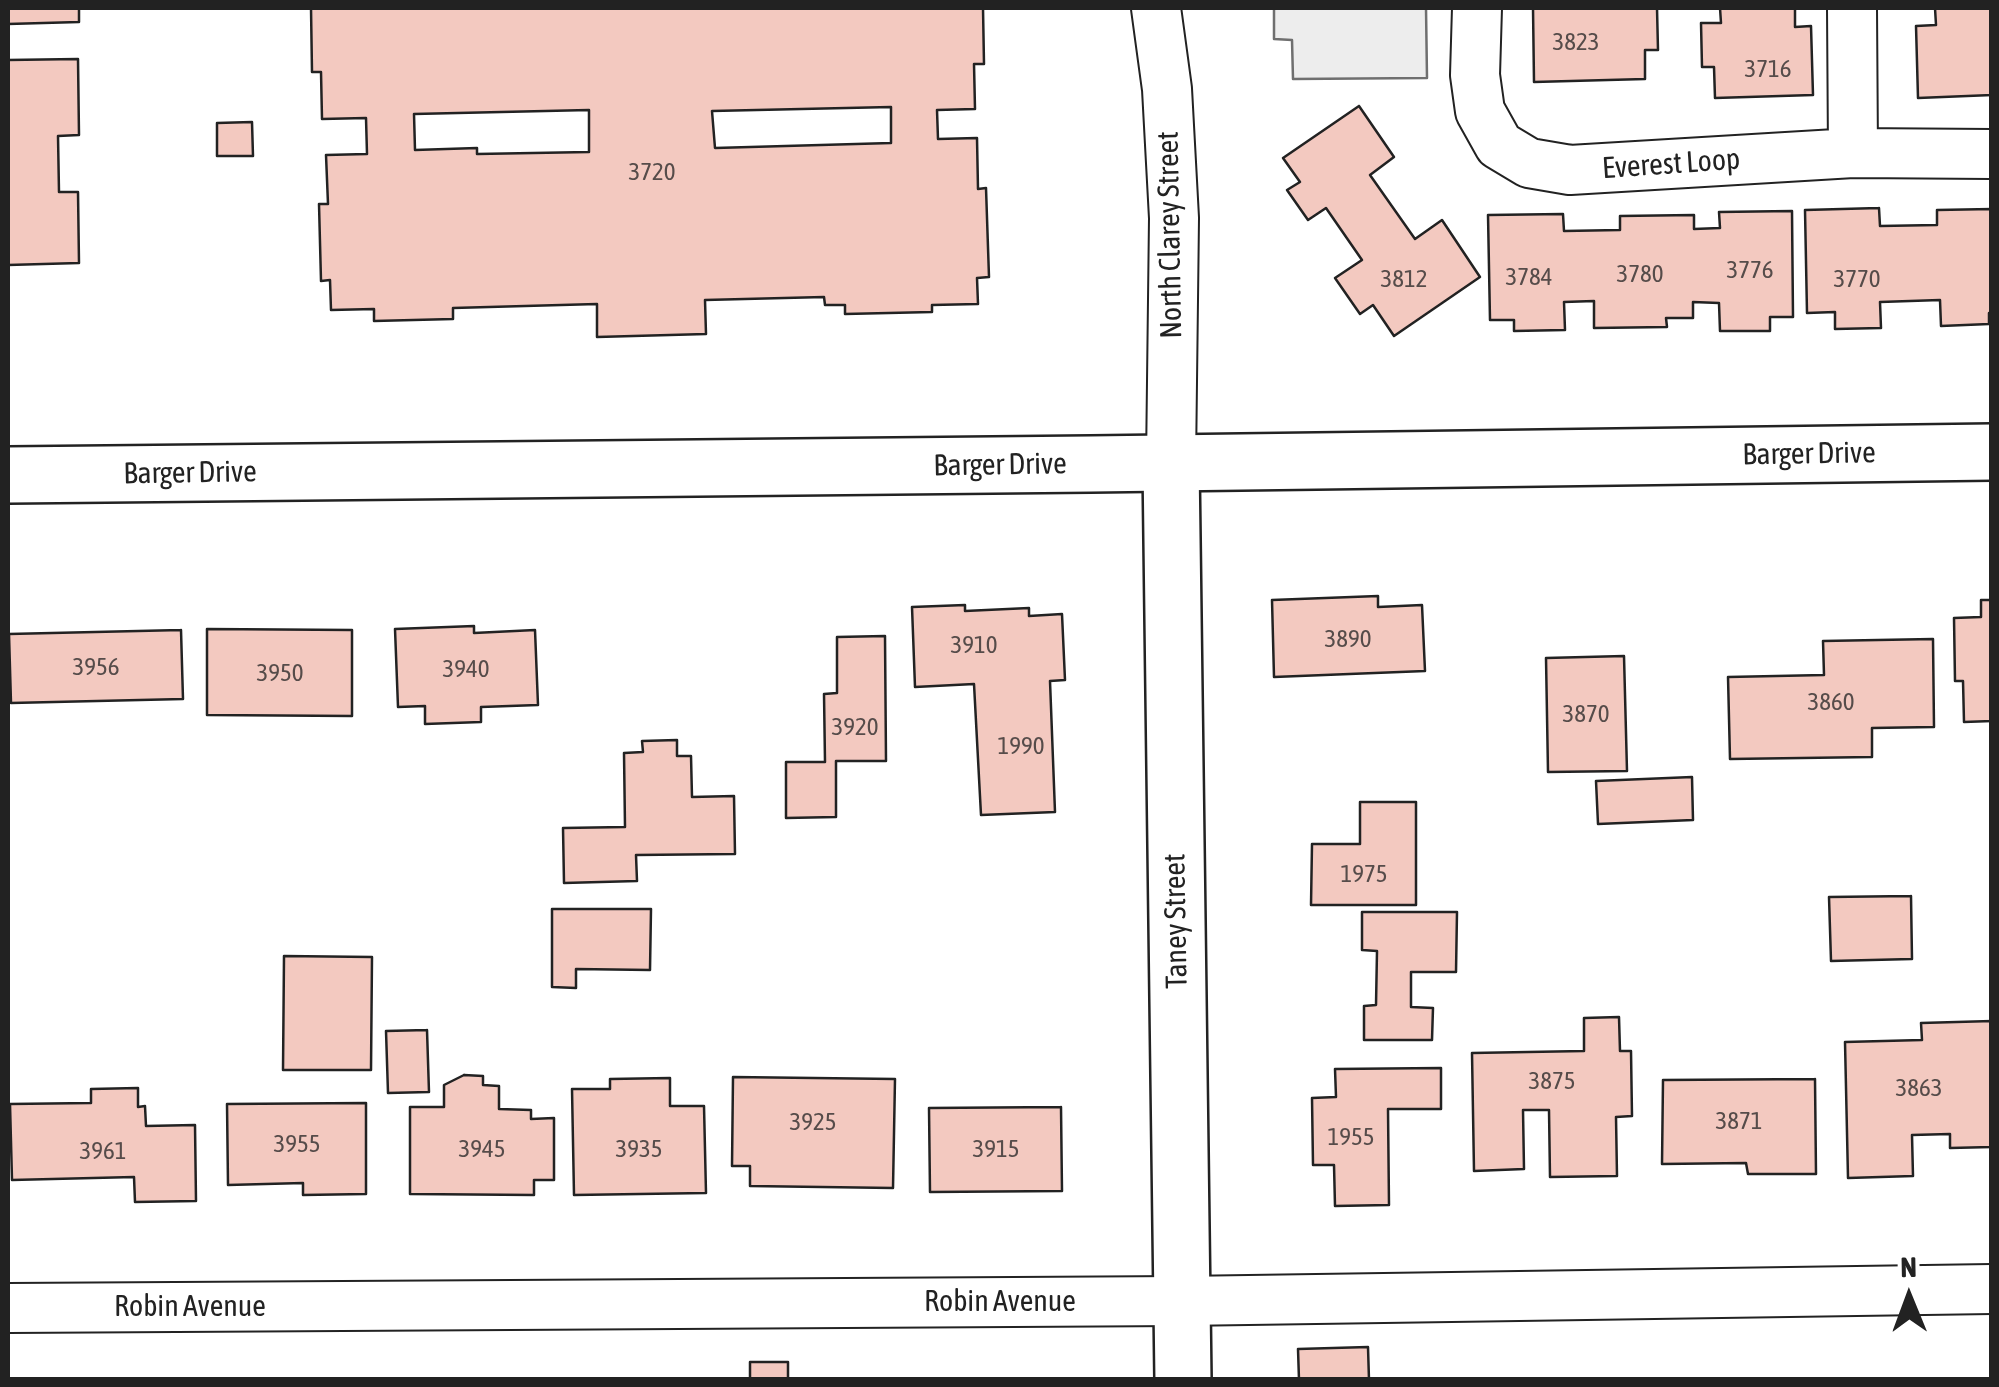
<!DOCTYPE html>
<html>
<head>
<meta charset="utf-8">
<style>
	body { margin:0 }
	#map { position:relative; width:1999px; height:1387px; overflow:hidden; background:#fff; font-family:"Asap Condensed",sans-serif }
	canvas { display:block }
	.frame { position:absolute; inset:0; border:10px solid #222; pointer-events:none }
	.north { position:absolute; left:1859px; top:1247px; width:100px; height:100px; -webkit-text-stroke:8px #fff; paint-order:stroke; rotate:359deg; font-size:28px; font-weight:700; line-height:40px; text-align:center; color:#222 }
	.north::after { content:''; display:block; margin:auto; width:35px; height:45px; background:#222; clip-path:polygon(50% 0,100% 100%,50% 72%,0 100%) }
</style>
</head>
<body>
<div id="map">
<canvas width="1999" height="1387"></canvas>
<div class="frame"></div>
<div class="north">N</div>
</div>
<script>
const c = document.querySelector('canvas').getContext('2d');
c.lineJoin = 'round';
function fillPath(path, color) { c.fillStyle = color; c.fill(path, 'evenodd'); }
const toPath = rows => new Path2D(rows.map(r => 'M' + r).join(''));
function strokePath(path, color, width, dash) { c.strokeStyle = color; c.lineWidth = width; c.lineCap = dash ? 'butt' : 'round'; c.setLineDash(dash || []); c.stroke(path); }
function drawText(font, color, halo, rows, align = 'center') {
  c.font = font + ' "Asap Condensed",sans-serif'; c.lineWidth = 8; c.setLineDash([]); c.textBaseline = 'middle'; c.strokeStyle = halo; c.fillStyle = color; for (const [text, x, y, turn = 0] of rows) {
    c.save(); c.translate(x, y); c.rotate((+turn || 0) * Math.PI / 180); c.textAlign = isNaN(turn) ? turn : align; if (halo) c.strokeText(text, 0, 0); c.fillText(text, 0, 0); c.restore();
  }
}
const parking = toPath([
	[1274,8,1426,8,1427,78,1293,79,1292,40,1274,39,1274,8]
]);
fillPath(parking, '#ededed');
strokePath(parking, '#6f6f6f', 2.5);
const building = toPath([
	[8,8,79,8,79,22,8,24,8,8],
	[311,8,983,8,984,64,974,64,975,109,937,110,938,139,977,138,978,189,986,188,989,277,977,278,978,304,932,305,932,312,845,314,845,305,825,305,824,297,705,300,706,334,597,337,597,304,453,308,453,319,374,321,374,309,331,310,330,280,321,281,319,204,328,204,326,155,367,154,366,118,322,119,321,72,312,72,311,8],
	[891,107,891,143,715,148,712,111,891,107],
	[589,110,589,152,477,154,477,148,415,150,414,114,589,110],
	[1533,8,1657,8,1658,50,1645,50,1645,79,1534,82,1533,8],
	[1720,8,1795,8,1795,27,1811,26,1813,95,1715,98,1714,67,1702,67,1701,23,1721,23,1720,8],
	[1935,8,1992,8,1992,95,1918,98,1916,26,1936,25,1935,8],
	[78,59,79,135,58,136,59,192,78,192,79,263,8,265,8,60,78,59],
	[1359,106,1394,157,1370,175,1415,239,1442,220,1480,277,1394,336,1373,305,1360,314,1335,278,1362,260,1326,208,1308,220,1287,190,1300,182,1283,158,1359,106],
	[252,122,253,156,217,156,217,123,252,122],
	[1879,208,1880,226,1937,225,1937,210,1992,209,1992,313,1989,313,1989,324,1941,326,1940,300,1880,302,1881,328,1835,329,1835,312,1807,313,1805,210,1879,208],
	[1792,211,1793,317,1770,317,1770,331,1720,331,1719,303,1693,302,1693,318,1666,318,1667,327,1594,328,1594,301,1564,302,1565,330,1514,331,1514,320,1490,320,1488,215,1563,214,1564,231,1620,230,1620,216,1694,215,1694,229,1720,228,1719,212,1792,211],
	[1378,596,1378,607,1422,605,1425,671,1274,677,1272,600,1378,596],
	[1981,600,1992,600,1992,721,1964,722,1963,681,1955,681,1954,618,1981,617,1981,600],
	[965,605,965,611,1029,608,1029,616,1062,614,1065,680,1050,681,1055,812,981,815,974,684,915,687,912,607,965,605],
	[474,626,474,633,535,630,538,705,481,707,481,722,425,724,425,706,398,707,395,629,474,626],
	[207,629,352,630,352,716,207,715,207,629],
	[181,630,183,699,11,703,9,634,181,630],
	[885,636,886,761,836,761,836,817,786,818,786,762,825,762,824,694,837,693,837,637,885,636],
	[1933,639,1934,727,1872,728,1872,757,1730,759,1728,677,1824,675,1823,641,1933,639],
	[1624,656,1627,771,1548,772,1546,658,1624,656],
	[677,740,677,756,691,756,692,797,734,796,735,854,636,855,637,881,564,883,563,828,625,827,624,753,643,752,642,741,677,740],
	[1692,777,1693,820,1598,824,1596,781,1692,777],
	[1360,802,1416,802,1416,905,1311,905,1312,844,1360,844,1360,802],
	[1911,896,1912,959,1831,961,1829,897,1911,896],
	[552,909,651,909,650,970,576,969,576,988,552,987,552,909],
	[1362,912,1457,912,1456,972,1411,972,1411,1007,1433,1008,1432,1040,1364,1040,1364,1006,1376,1005,1377,951,1362,950,1362,912],
	[284,956,372,957,371,1070,283,1070,284,956],
	[1619,1017,1620,1051,1631,1051,1632,1116,1616,1117,1617,1176,1550,1177,1549,1110,1523,1110,1524,1169,1474,1171,1472,1053,1584,1051,1584,1018,1619,1017],
	[1992,1021,1992,1147,1950,1148,1950,1134,1912,1135,1913,1176,1848,1178,1845,1042,1922,1040,1921,1023,1992,1021],
	[427,1030,429,1092,388,1093,386,1031,427,1030],
	[1441,1068,1441,1109,1388,1109,1389,1205,1335,1206,1334,1165,1313,1165,1312,1098,1336,1097,1335,1069,1441,1068],
	[464,1075,483,1076,483,1085,499,1086,499,1109,531,1110,531,1119,554,1118,554,1180,534,1180,534,1195,410,1194,410,1107,444,1107,444,1085,464,1075],
	[733,1077,895,1079,893,1188,750,1186,750,1166,732,1166,733,1077],
	[670,1078,670,1106,704,1106,706,1193,574,1195,572,1089,610,1089,610,1079,670,1078],
	[1815,1079,1816,1174,1748,1174,1746,1163,1662,1164,1663,1080,1815,1079],
	[138,1088,138,1107,145,1106,146,1126,195,1125,196,1201,135,1202,134,1177,12,1180,10,1104,91,1103,91,1089,138,1088],
	[366,1103,366,1194,303,1195,303,1183,228,1185,227,1104,366,1103],
	[1061,1107,1062,1191,930,1192,929,1108,1061,1107],
	[1368,1347,1369,1380,1299,1380,1298,1349,1368,1347],
	[750,1362,788,1362,788,1380,750,1380,750,1362]
]);
fillPath(building, '#f3c9c0');
strokePath(building, '#222', 2.5);
const minor = toPath([
	[1156,8,1167,89,1174,218,1171,463],
	[1477,8,1475,75,1480,111,1499,145,1529,163,1570,170,1853,153,1992,154],
	[1852,8,1853,153],
	[8,1308,1181,1301,1992,1289]
]);
const tertiary = toPath([
	[1171,463,1183,1380]
]);
const secondary = toPath([
	[8,475,1091,464,1992,452]
]);
strokePath(minor, '#222', 52);
strokePath(tertiary, '#222', 60);
strokePath(secondary, '#222', 60);
strokePath(minor, '#fff', 48);
strokePath(tertiary, '#fff', 55);
strokePath(secondary, '#fff', 55);
drawText('25px', '#564c4a', null, [
	["3823",1576,42],
	["3716",1768,69],
	["3720",652,172],
	["3776",1750,270],
	["3780",1640,274],
	["3784",1529,277],
	["3812",1404,279],
	["3770",1857,279],
	["3890",1348,639],
	["3910",974,645],
	["3956",96,667],
	["3940",466,669],
	["3950",280,673],
	["3860",1831,702],
	["3870",1586,714],
	["3920",855,727],
	["1990",1021,746],
	["1975",1364,874],
	["3875",1552,1081],
	["3863",1919,1088],
	["3871",1739,1121],
	["3925",813,1122],
	["1955",1351,1137],
	["3955",297,1144],
	["3945",482,1149],
	["3935",639,1149],
	["3915",996,1149],
	["3961",103,1151]
]);
drawText('30px', '#222', '#fff', [
	["Everest Loop",1671,164,-4],
	["North Clarey Street",1170,235,-91],
	["Barger Drive",1809,454,-1],
	["Barger Drive",1000,465,-1],
	["Barger Drive",190,473,-1],
	["Taney Street",1176,921,-91],
	["Robin Avenue",1000,1302],
	["Robin Avenue",190,1307]
]);
</script>
</body>
</html>
